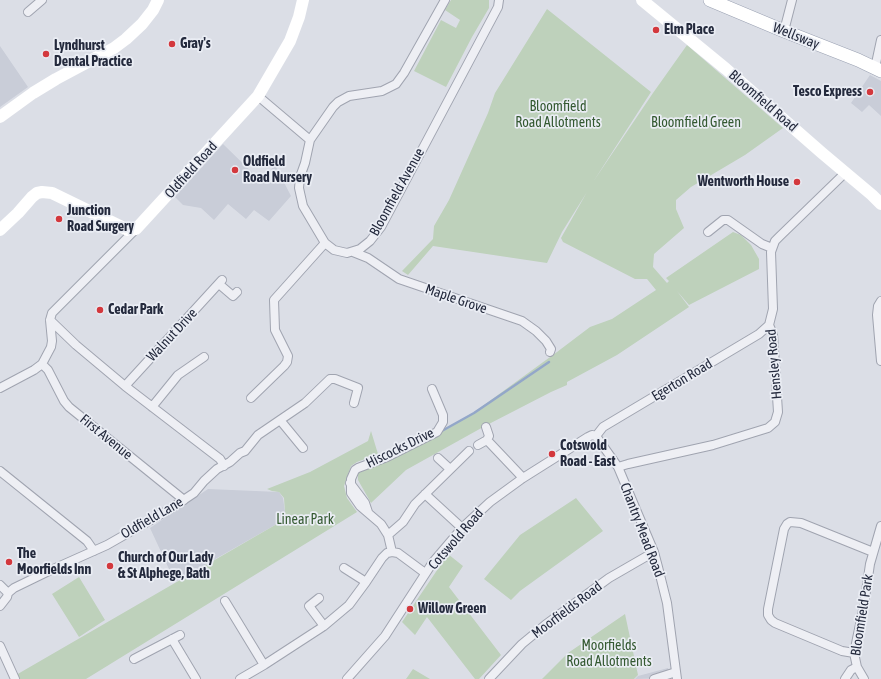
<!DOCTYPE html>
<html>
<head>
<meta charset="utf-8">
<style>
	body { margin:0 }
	canvas { display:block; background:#dbdee6 }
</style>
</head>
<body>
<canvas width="881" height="679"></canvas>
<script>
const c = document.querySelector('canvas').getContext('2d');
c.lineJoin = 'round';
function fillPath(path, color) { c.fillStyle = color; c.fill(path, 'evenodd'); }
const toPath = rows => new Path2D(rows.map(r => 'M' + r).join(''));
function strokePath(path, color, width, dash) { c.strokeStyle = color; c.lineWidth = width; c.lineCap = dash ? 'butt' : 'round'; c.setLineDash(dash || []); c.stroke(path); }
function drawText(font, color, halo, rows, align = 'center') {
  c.font = font + ' "Asap Condensed",sans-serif'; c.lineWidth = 3.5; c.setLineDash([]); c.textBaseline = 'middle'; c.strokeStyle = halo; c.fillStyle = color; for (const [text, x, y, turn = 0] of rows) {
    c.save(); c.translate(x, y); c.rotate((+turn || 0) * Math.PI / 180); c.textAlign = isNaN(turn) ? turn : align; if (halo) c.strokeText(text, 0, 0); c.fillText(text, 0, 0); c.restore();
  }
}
fillPath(toPath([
	[0,46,28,87,0,107],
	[870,75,881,81,881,116,869,105,862,112,851,103],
	[223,144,261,181,275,165,291,196,269,221,254,210,246,219,228,204,214,220,201,208,183,205,175,197],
	[208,489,279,492,283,498,285,512,282,521,175,582,150,528],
	[668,668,671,678,635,679,638,676]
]), '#c9cdd8');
fillPath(toPath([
	[451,0,489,0,489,8,472,37,446,87,414,71,441,20,456,28,460,20,445,10],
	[547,9,651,92,593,182,653,93,687,45,783,128,745,155,691,187,676,200,676,209,684,228,654,254,653,267,667,283,669,281,666,278,733,232,741,235,751,245,759,259,759,269,689,305,677,291,689,307,617,355,567,382,567,385,551,392,485,426,406,470,371,503,358,480,358,470,413,449,469,416,557,352,590,327,612,319,656,290,647,279,635,279,563,242,561,238,587,192,562,232,547,263,433,246,408,275,402,271,433,239,434,226,449,200,488,113,495,93],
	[371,431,378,454,357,462,351,466,344,486,347,498,357,512,86,679,18,679,16,675,282,521,285,512,284,498,279,492,272,491,267,489,310,472,368,441],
	[576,498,603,531,520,591,511,600,484,579,520,535],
	[448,554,463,566,449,587,501,655,479,679,475,679,427,617,415,635,402,622],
	[79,577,105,620,79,637,52,594],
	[625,614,638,675,634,679,542,679,568,653],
	[413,669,430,679,406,679]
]), '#bed1bb');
strokePath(toPath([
	[440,432,474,413,549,362]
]), '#93a7c9', 2.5);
const street = toPath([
	[445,0,404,73,396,84,382,91,349,96,338,102,333,107,310,140,305,163,300,177,299,188,303,206,325,243,334,250,347,253,360,249,370,241,381,227,498,7,499,0],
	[28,12,42,0],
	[784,31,792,0],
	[875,68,881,40],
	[258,96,310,140],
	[708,232,723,220,728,220,762,244,772,248],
	[353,252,368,258,399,279,522,321,536,331,546,341,551,349,550,352],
	[219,284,233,296,237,292],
	[881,301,878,306,877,315,881,361],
	[50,320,76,345,125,386,220,459,224,466],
	[42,364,48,370,64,401,69,407,184,500],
	[125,386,222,280],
	[0,388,34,370,42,364,51,347,52,341,50,320,52,313,136,229],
	[251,398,284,366,287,362,288,356,275,330,274,300,325,243],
	[152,407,178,375,204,357],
	[280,420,303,448],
	[596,436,618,467,654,552,658,567,667,603,677,679],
	[596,436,603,427,759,334,769,325],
	[487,440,523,478],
	[478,445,487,440,489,436,486,427],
	[438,458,450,469],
	[618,467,628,464,713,445,768,428,775,422,778,412,773,334,769,325,773,309,771,252,775,241,780,236,845,173],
	[0,471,87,541,94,551],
	[350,483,365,503,368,512],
	[425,494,462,528],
	[388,535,403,522,415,504,469,451],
	[392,552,388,535,381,524,360,506,351,493,351,479,355,470,358,468,387,457,437,432,443,422,443,415,432,389],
	[344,568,366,582],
	[0,585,8,593],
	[8,593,14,588,51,570,107,545,170,509,194,493,204,481,217,469,230,462,240,453,245,451,258,435,305,403,330,379,335,379,358,388,354,403],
	[319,598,309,606,324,626],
	[225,601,264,665],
	[0,606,7,597,8,593],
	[172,639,196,679],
	[0,646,15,679],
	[854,653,842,651,775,623,771,620,768,615,768,609,784,529,787,524,790,522,801,523,873,552],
	[134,659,180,635],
	[240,679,264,665,324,626,349,605,366,582,382,558,387,553,392,552,398,553,425,573],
	[347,679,385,636,433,562,462,528,490,502,523,478,588,437,592,435,596,436],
	[489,679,522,644,545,625,609,578,654,552],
	[654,679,676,672],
	[845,679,851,670,857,667],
	[864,679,857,667,854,653,864,605,870,564,881,526]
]);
const primary = toPath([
	[710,0,784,31,858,60,881,71]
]);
strokePath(street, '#a0a4b0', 10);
strokePath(primary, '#9aa1b2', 14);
strokePath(street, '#eeeff4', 8);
strokePath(toPath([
	[642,0,726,69,822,153,872,195,881,204],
	[0,117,33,93,56,79,114,48,126,39,142,24,153,10,158,0],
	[0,230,18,213,32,197,37,193,42,192,52,193,128,230,136,229,258,96,290,41,299,17,303,0]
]), '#fff', 12);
strokePath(primary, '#fff', 13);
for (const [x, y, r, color] of [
	[656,30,4,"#d3383d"],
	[172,44,4,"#d3383d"],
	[46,54,4,"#d3383d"],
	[870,92,4,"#d3383d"],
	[235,170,4,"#d3383d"],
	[797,182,4,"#d3383d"],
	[59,219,4,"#d3383d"],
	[100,310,4,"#d3383d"],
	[552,454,4,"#d3383d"],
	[9,562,4,"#d3383d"],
	[110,566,4,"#d3383d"],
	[410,609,4,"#d3383d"]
]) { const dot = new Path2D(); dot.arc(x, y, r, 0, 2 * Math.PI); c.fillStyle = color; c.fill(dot); strokePath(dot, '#eaedf4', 1.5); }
drawText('bold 14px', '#242a3d', '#eaedf4', [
	["Elm Place",664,30],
	["Gray's",180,44],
	["Lyndhurst",54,46],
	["Dental Practice",54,62],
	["Tesco Express",862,92,"right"],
	["Oldfield",243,162],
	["Road Nursery",243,178],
	["Wentworth House",789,182,"right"],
	["Junction",67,211],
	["Road Surgery",67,227],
	["Cedar Park",108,310],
	["Cotswold",560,446],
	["Road - East",560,462],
	["The",17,554],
	["Moorfields Inn",17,570],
	["Church of Our Lady",118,558],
	["& St Alphege, Bath",118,574],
	["Willow Green",418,609]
], 'left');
drawText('14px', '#242a3d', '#eaedf4', [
	["Wellsway",796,36,22],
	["Bloomfield Road",763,101,41],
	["Oldfield Road",191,170,-48],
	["Bloomfield Avenue",397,192,-61],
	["Maple Grove",456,299,19],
	["Walnut Drive",172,335,-47],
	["Hensley Road",774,364,-95],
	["Egerton Road",682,380,-31],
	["First Avenue",106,437,39],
	["Hiscocks Drive",400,448,-26],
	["Oldfield Lane",152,518,-30],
	["Chantry Mead Road",642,530,69],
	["Cotswold Road",456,539,-49],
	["Moorfields Road",567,610,-37],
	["Bloomfield Park",862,615,-81]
]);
drawText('14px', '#345931', '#eaedf4', [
	["Bloomfield",558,107],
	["Road Allotments",558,123],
	["Bloomfield Green",696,123],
	["Linear Park",305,520],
	["Moorfields",609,646],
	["Road Allotments",609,662]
]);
</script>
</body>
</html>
